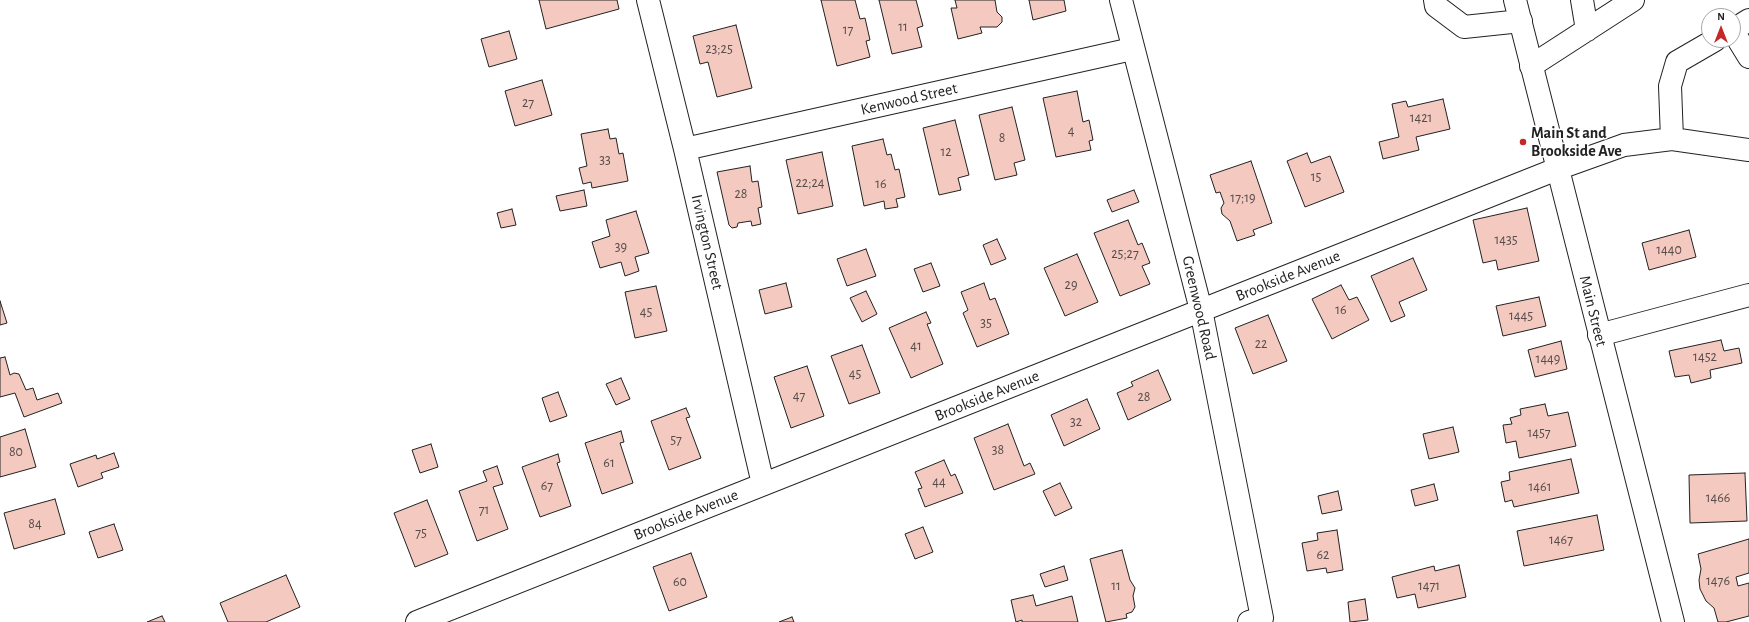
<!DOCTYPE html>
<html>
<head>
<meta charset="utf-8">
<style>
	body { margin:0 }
	#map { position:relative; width:1749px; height:622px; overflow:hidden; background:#fff; font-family:"Alegreya Sans",sans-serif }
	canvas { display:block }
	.north { position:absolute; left:1701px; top:8px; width:40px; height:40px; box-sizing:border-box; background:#fff; border:1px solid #a7a7a7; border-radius:50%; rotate:0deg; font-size:11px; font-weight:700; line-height:16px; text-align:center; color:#222 }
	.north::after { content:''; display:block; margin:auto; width:14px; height:18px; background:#c62828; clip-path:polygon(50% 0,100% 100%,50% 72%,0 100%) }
</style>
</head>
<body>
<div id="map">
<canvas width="1749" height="622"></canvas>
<div class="north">N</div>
</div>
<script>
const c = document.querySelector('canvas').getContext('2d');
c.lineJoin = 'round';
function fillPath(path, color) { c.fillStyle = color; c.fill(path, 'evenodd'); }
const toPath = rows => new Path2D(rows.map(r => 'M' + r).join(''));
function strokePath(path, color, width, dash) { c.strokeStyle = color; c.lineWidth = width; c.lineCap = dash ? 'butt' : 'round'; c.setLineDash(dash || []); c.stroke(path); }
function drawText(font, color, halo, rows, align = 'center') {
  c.font = font + ' "Alegreya Sans",sans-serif'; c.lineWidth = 3; c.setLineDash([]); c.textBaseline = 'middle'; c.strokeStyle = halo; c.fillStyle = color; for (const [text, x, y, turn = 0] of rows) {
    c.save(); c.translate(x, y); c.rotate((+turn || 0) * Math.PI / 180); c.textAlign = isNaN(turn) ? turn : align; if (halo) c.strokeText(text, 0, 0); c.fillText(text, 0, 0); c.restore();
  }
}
const building = toPath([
	[539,0,617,0,619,9,546,29,539,0],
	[821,0,855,0,860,19,865,18,870,40,866,41,870,57,837,66,821,0],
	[879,0,916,0,923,26,917,28,922,47,892,54,879,0],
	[955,0,995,0,997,12,1002,17,1002,22,997,27,980,27,982,33,958,39,951,8,957,8,955,0],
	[1029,0,1064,0,1066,11,1033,20,1029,0],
	[736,25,752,88,717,97,708,62,700,64,693,36,736,25],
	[509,31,517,59,489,67,481,39,509,31],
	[542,80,552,115,515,126,505,91,542,80],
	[1077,91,1083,122,1089,120,1093,140,1089,141,1091,150,1056,157,1043,98,1077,91],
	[1443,99,1450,129,1416,137,1419,150,1383,159,1379,142,1399,137,1392,104,1406,101,1408,107,1443,99],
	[1012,107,1025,160,1014,163,1017,175,995,180,979,115,1012,107],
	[955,120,969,175,958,178,961,190,939,195,923,128,955,120],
	[608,129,610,139,616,138,619,154,623,153,628,181,592,188,591,182,583,184,579,168,587,166,581,134,608,129],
	[883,139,887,155,891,154,895,170,899,169,905,197,896,199,898,207,885,209,884,201,864,206,852,146,883,139],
	[822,152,833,206,798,214,786,160,822,152],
	[1307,153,1311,163,1330,156,1344,192,1305,207,1287,161,1307,153],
	[1251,161,1272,223,1253,230,1255,235,1237,241,1230,221,1222,214,1221,208,1224,203,1220,192,1216,193,1210,175,1251,161],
	[750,166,752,182,758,181,762,207,758,208,761,224,752,226,751,221,738,223,737,227,732,228,729,225,717,172,750,166],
	[584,190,587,206,560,211,556,196,584,190],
	[1134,190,1139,202,1112,212,1107,200,1134,190],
	[1527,208,1539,261,1498,270,1496,260,1483,263,1473,220,1527,208],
	[512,209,516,225,501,228,497,213,512,209],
	[636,211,649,253,635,257,639,271,625,276,621,262,600,268,592,242,610,236,606,220,636,211],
	[1128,220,1138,245,1142,243,1150,263,1142,266,1150,284,1120,296,1094,233,1128,220],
	[1689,230,1696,257,1649,270,1642,243,1689,230],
	[997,239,1006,259,991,265,983,245,997,239],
	[866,249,876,276,847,286,837,259,866,249],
	[1077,254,1098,302,1065,316,1044,268,1077,254],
	[1413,258,1427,290,1399,302,1405,316,1391,322,1371,276,1413,258],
	[931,263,940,286,923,292,914,269,931,263],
	[786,283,792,307,765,314,759,290,786,283],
	[984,283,990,300,995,298,1009,334,977,347,963,313,968,310,961,292,984,283],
	[1341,285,1349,300,1357,297,1369,320,1332,339,1312,299,1341,285],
	[656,286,667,331,635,338,625,292,656,286],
	[866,291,877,314,862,322,850,298,866,291],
	[1539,297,1546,326,1503,336,1496,306,1539,297],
	[0,301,7,323,0,325,0,301],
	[926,312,931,323,927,324,943,364,911,378,889,328,926,312],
	[1268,315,1287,361,1253,374,1235,328,1268,315],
	[1721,340,1724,351,1739,348,1742,363,1710,370,1711,378,1691,383,1689,375,1675,377,1669,351,1721,340],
	[1561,341,1567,369,1535,377,1528,350,1561,341],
	[862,345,880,393,849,404,831,356,862,345],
	[5,357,10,375,14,373,19,374,26,390,33,388,37,400,58,393,62,403,24,417,15,393,0,397,0,358,5,357],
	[807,366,824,416,791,428,774,377,807,366],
	[1158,370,1171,400,1128,420,1117,393,1133,386,1131,382,1158,370],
	[621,378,630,399,616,405,606,384,621,378],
	[558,392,567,416,550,422,542,398,558,392],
	[1087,399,1100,429,1064,446,1051,415,1087,399],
	[1545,404,1548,416,1568,412,1576,446,1519,458,1516,441,1506,443,1503,425,1512,424,1510,418,1521,415,1520,409,1545,404],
	[686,408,690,417,686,418,701,458,669,470,651,421,686,408],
	[1008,424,1024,466,1030,463,1035,474,994,490,974,438,1008,424],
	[1453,427,1459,452,1429,459,1423,434,1453,427],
	[25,429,36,467,0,477,0,437,25,429],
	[621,431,624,442,620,443,633,483,602,494,585,443,621,431],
	[431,444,438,467,420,473,412,450,431,444],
	[114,453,119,467,101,473,103,478,78,487,70,464,96,455,97,459,114,453],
	[558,454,560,462,557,463,571,506,540,517,522,467,558,454],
	[1571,459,1579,493,1514,507,1512,500,1505,502,1501,482,1510,480,1509,472,1571,459],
	[944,460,951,476,955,474,963,493,925,507,918,489,922,488,915,472,944,460],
	[497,466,503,484,493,487,508,529,477,541,459,491,487,481,483,471,497,466],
	[1745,473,1747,521,1690,523,1689,475,1745,473],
	[1060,483,1072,508,1055,516,1043,491,1060,483],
	[1434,484,1438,500,1415,506,1411,490,1434,484],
	[1338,491,1342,510,1322,514,1318,496,1338,491],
	[55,499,65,534,14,549,4,513,55,499],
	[427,500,448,554,415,567,394,513,427,500],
	[1597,515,1604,550,1524,566,1517,531,1597,515],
	[114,524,123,550,98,558,89,532,114,524],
	[923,527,933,552,915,559,905,534,923,527],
	[1337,530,1343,570,1327,573,1326,568,1307,571,1302,543,1318,540,1317,533,1337,530],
	[1749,539,1749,573,1736,577,1738,586,1749,583,1749,616,1726,622,1718,622,1714,608,1706,601,1700,589,1699,580,1701,569,1698,554,1749,539],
	[1122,550,1130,580,1135,588,1133,596,1135,607,1132,612,1126,614,1127,618,1106,622,1090,559,1122,550],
	[691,553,707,597,669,611,653,567,691,553],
	[1459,565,1466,597,1418,608,1415,594,1397,598,1392,577,1434,566,1435,571,1459,565],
	[1064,566,1068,580,1045,587,1040,574,1064,566],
	[286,575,300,607,266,622,228,622,220,603,286,575],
	[1033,595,1036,606,1072,596,1078,622,1022,622,1022,620,1016,622,1011,600,1033,595],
	[1365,599,1368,620,1350,622,1348,602,1365,599],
	[162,616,165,622,147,622,162,616],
	[792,617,794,622,779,622,792,617]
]);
fillPath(building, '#f3c9c0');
strokePath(building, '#222', 1);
const minor = toPath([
	[648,0,685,149,763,484],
	[1121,0,1201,310,1262,618,1249,622],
	[1435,0,1436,6,1464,27,1521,21],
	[1582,0,1587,30],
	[1733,30,1749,20],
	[1733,31,1749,57],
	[1531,66,1633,0],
	[1672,139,1670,86,1677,62,1715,40],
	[685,149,1132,49],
	[1599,335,1749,295],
	[417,622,1557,169,1624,145,1672,139,1749,150]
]);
const major = toPath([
	[1515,0,1673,622]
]);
strokePath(minor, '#222', 24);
strokePath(major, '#222', 24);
strokePath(minor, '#fff', 22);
strokePath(major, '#fff', 22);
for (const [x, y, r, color] of [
	[1523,142,4,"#c62828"]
]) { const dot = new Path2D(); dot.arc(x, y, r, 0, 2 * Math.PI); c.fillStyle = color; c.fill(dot); strokePath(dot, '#fff', 1.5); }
drawText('14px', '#564c4a', null, [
	["11",903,27],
	["17",848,30],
	["23;25",719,49],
	["27",528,103],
	["1421",1421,118],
	["4",1071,131],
	["8",1002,138],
	["12",946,152],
	["33",605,160],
	["15",1316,177],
	["22;24",810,183],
	["16",881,184],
	["28",741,194],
	["17;19",1243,198],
	["1435",1506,240],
	["39",621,247],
	["1440",1669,250],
	["25;27",1125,254],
	["29",1071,285],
	["16",1341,310],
	["45",646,312],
	["1445",1521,316],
	["35",986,323],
	["22",1261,344],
	["41",916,346],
	["1452",1705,357],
	["1449",1548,359],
	["45",855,374],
	["47",799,396],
	["28",1144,397],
	["32",1076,422],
	["1457",1539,433],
	["57",676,440],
	["38",998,450],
	["80",16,452],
	["61",609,463],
	["44",939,482],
	["67",547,486],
	["1461",1540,487],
	["1466",1718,498],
	["71",484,510],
	["84",35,524],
	["75",421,533],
	["1467",1561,540],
	["62",1323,555],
	["1476",1718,581],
	["60",680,582],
	["11",1116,586],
	["1471",1429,586]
]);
drawText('16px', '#222', '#fff', [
	["Kenwood Street",909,99,-13],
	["Irvington Street",707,242,77],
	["Brookside Avenue",1288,276,-22],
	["Greenwood Road",1199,308,77],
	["Main Street",1593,311,76],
	["Brookside Avenue",987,396,-22],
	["Brookside Avenue",686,515,-22]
]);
drawText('bold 16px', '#222', '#fff', [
	["Main St and",1531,133],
	["Brookside Ave",1531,151]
], 'left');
</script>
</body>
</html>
